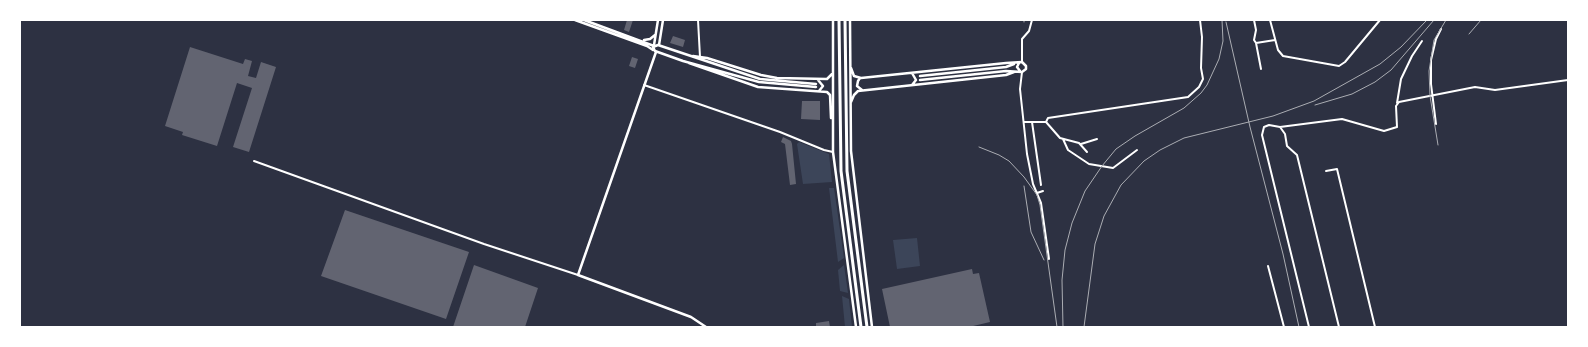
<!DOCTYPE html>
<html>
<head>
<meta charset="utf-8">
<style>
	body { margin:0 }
	#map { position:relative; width:1588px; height:347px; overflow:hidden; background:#2d3142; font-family:"Source Serif 4",serif }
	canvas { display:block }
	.frame { position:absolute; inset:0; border:21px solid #fff; pointer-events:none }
</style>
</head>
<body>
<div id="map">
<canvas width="1588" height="347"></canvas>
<div class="frame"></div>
</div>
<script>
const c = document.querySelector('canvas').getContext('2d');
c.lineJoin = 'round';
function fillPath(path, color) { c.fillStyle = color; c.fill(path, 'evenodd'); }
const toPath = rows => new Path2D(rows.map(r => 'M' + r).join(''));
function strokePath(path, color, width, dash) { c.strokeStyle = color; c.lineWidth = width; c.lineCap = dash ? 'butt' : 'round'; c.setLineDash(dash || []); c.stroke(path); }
fillPath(toPath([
	[799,142,829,154,832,182,803,184,797,144],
	[829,188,834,188,844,258,838,262],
	[917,238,920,266,897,269,893,240],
	[844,265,848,293,840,291,838,270],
	[842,296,849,299,852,327,845,327]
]), '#3c4559');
fillPath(toPath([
	[627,20,633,20,629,32,624,30],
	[673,36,685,40,683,47,670,43],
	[190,47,243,64,245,59,252,61,248,76,256,78,261,62,276,67,249,152,233,147,252,88,237,83,217,146,182,135,183,132,165,126],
	[632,57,638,59,635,68,629,66],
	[802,101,820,101,820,120,801,119],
	[783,137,791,141,792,144,796,184,790,185,785,144,781,142],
	[345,210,469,252,446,319,321,276],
	[474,265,538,288,525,327,453,327],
	[972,269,973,274,979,273,990,322,969,327,890,327,882,289],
	[829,321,830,327,816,327,816,323]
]), '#626471');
strokePath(toPath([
	[698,20,700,57],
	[1254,20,1256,30,1254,40,1256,43,1275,40],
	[1270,20,1278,50,1283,56,1339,66,1345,62,1380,20],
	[1256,43,1261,69],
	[1022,62,1022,39,1029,31,1032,20],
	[1022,72,1020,89,1027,154,1033,184,1041,203,1049,259],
	[644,85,780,132,824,150,833,152],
	[1397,103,1401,79,1412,56,1422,41],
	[1024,122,1046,122],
	[1032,122,1041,185],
	[1046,122,1048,118,1188,97,1199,87,1203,79,1201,68,1202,37,1200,20],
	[1046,122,1060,138,1079,143,1087,152],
	[1436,124,1431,84,1431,60,1436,39,1441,29],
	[1280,127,1285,134,1287,146,1297,155,1339,327],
	[1063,139,1068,150,1089,164,1113,168,1137,150],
	[1081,144,1097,139],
	[254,161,484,244,578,275],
	[1326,171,1337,169,1375,327],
	[1037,193,1043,191],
	[1268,266,1284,327],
	[1309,327,1262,135,1264,127,1269,125,1280,127,1342,119,1384,131,1397,127,1396,106,1399,102,1475,87,1495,90,1568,80]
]), '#fff', 2);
strokePath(toPath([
	[656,52,578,275,691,317,706,327]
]), '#fff', 2.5);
strokePath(toPath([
	[575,20,647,46,653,50],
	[584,20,654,46],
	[833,20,833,152,856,327],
	[850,20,851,151,872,327],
	[644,40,650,39,655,35],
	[654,45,658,20],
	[659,45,663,20],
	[693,56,707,58,761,75,777,78,827,79,832,74],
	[689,63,758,87,827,92,830,95,831,118],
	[1019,63,1017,67,1020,71],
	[851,68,854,76,861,78,1006,63,1022,62,1026,66,1026,69,1022,72,1006,71,920,80],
	[920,76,1006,67,1014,64],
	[860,78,858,81,857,86,862,90],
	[818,80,823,86,819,91],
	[912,85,916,80,912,73],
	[816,87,759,82,683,61,655,51,653,47,658,45,760,79,816,84],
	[851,102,854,95,858,91,1006,75,1014,72]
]), '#fff', 2.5);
strokePath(toPath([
	[839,20,841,171,861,327],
	[845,20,847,171,867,327]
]), '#fff', 3);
strokePath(toPath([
	[1024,20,1024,22],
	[1226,22,1250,127,1283,254,1299,327],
	[1469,34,1481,20],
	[1315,105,1352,94,1375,82,1391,70,1434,20],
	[1438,145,1430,96,1429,71,1434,40,1446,20],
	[979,147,999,155,1009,161,1024,177,1037,195,1040,205,1057,327],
	[1024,186,1031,232,1044,260],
	[1063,327,1062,280,1065,250,1072,223,1085,191,1102,166,1116,149,1135,136,1184,108,1201,93,1207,85,1219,59,1223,41,1222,20],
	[1084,327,1095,244,1104,216,1121,185,1144,161,1160,150,1184,138,1273,116,1314,101,1380,64,1401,47,1427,20]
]), '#abadb3', 1);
</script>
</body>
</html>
